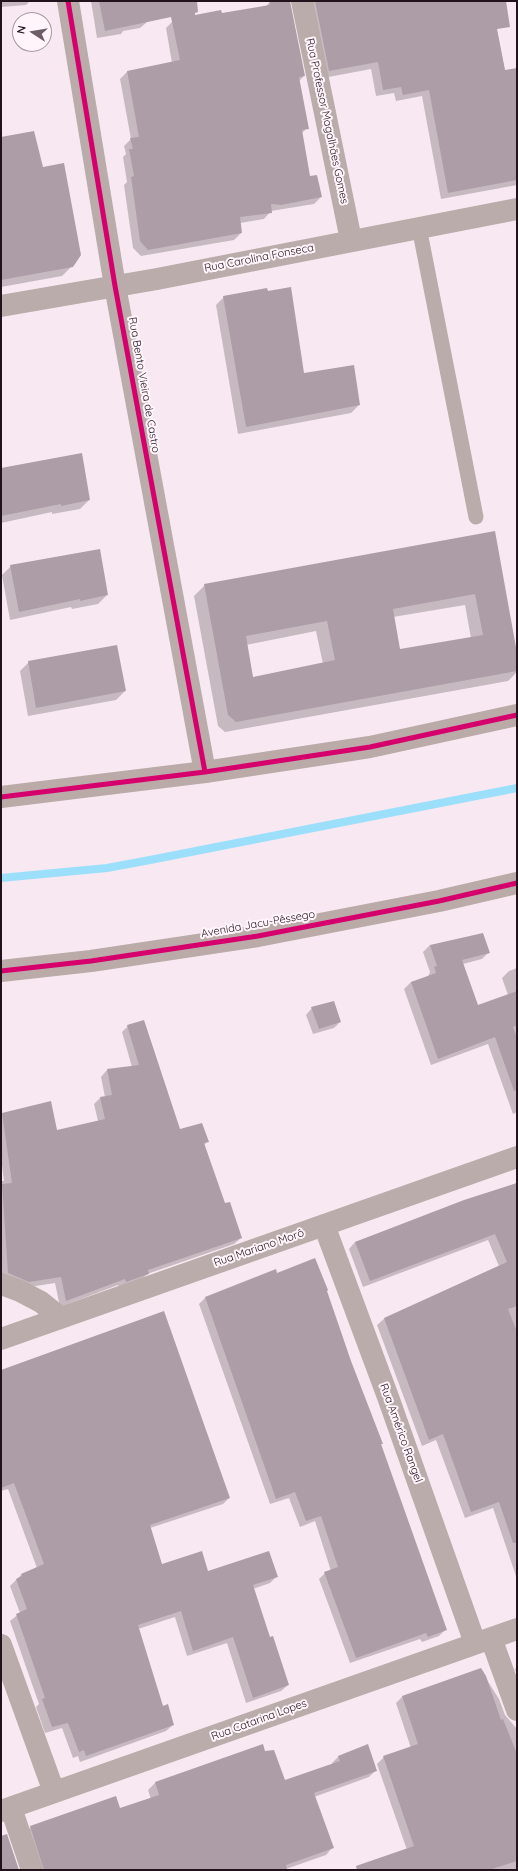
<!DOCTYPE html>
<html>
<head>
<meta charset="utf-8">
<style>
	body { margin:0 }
	#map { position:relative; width:518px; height:1871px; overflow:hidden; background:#f8e8f1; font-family:Quicksand,sans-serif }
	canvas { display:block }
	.frame { position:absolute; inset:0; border:2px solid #22121c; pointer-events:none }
	.north { position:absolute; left:12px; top:12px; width:40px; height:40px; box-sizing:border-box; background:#fff5fa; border:1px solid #a79aa1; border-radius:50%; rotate:282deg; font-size:11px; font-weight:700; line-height:16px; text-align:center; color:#22121c }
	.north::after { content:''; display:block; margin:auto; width:14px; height:18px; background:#6d5d67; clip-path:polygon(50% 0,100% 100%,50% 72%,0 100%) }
</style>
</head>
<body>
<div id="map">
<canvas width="518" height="1871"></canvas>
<div class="frame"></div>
<div class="north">N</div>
</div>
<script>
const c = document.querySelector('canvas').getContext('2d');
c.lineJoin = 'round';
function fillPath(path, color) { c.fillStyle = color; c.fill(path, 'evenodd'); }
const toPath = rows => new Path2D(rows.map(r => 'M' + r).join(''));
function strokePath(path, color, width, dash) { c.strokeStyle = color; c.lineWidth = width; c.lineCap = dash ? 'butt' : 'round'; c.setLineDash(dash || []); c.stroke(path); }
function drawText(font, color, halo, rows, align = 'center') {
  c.font = font + ' Quicksand,sans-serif'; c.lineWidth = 4; c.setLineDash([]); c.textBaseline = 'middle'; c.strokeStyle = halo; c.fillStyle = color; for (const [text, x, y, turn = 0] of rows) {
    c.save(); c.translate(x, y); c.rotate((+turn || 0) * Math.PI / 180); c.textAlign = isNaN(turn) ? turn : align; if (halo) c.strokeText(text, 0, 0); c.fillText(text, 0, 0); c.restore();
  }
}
fillPath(toPath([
	[1,1,30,1,26,5,1,7],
	[91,1,172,1,140,28,123,31,121,34,97,38],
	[278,1,289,1,304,76,299,81,307,128,301,134,309,177,321,197,314,204,271,211,264,219,240,223,241,233,234,240,141,256,133,248,124,185,127,182,123,157,126,154,124,146,131,139,120,79,127,72,172,63,166,28,173,21,265,7,269,3],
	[306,1,491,1,505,71,517,69,517,185,441,199,422,96,396,101,394,93,376,96,371,69,323,78],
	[1,139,72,266,62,276,1,287],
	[224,297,303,374,359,405,351,413,238,434,216,305],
	[1,469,89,500,80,509,52,514,52,512,1,523],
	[494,532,517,658,517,672,508,681,225,732,218,726,194,596,205,585],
	[465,605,471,638,399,650,393,617],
	[316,631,323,664,253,678,246,645],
	[11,566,107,595,98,604,72,609,71,607,10,620,2,575],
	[29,662,125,691,116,700,28,716,20,671],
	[430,945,489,952,482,959,463,964,478,1007,508,995,502,978,509,971,517,968,517,1112,513,1114,488,1044,431,1065,404,989,411,982,428,977,430,972,423,952],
	[312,1008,340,1022,334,1028,313,1034,306,1015],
	[128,1026,179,1131,208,1141,204,1145,224,1205,241,1238,234,1244,147,1274,141,1280,119,1287,118,1285,60,1307,55,1283,23,1288,1,1279,1,1181,4,1181,1,1157,1,1115,50,1102,56,1131,98,1121,94,1104,100,1098,105,1097,101,1077,107,1070,132,1067,122,1032],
	[517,1183,517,1579,493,1508,465,1518,436,1440,422,1446,377,1325,384,1319,499,1266,488,1240,363,1287,349,1249,355,1242],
	[276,1274,326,1291,350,1361,382,1443,381,1445,445,1630,439,1636,422,1642,420,1639,350,1663,319,1579,325,1573,331,1571,315,1521,300,1527,289,1498,270,1504,199,1304,205,1298],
	[164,1312,229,1498,223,1504,150,1528,161,1565,207,1572,276,1577,270,1583,253,1589,269,1639,288,1685,281,1691,246,1703,227,1643,187,1656,175,1617,138,1629,163,1707,173,1725,166,1731,80,1762,78,1756,73,1758,62,1728,45,1733,36,1707,39,1704,10,1621,20,1613,10,1586,21,1575,37,1568,8,1489,1,1491,1,1371],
	[517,1667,517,1676,515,1669],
	[480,1669,499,1699,505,1715,517,1729,517,1870,360,1870,407,1850,377,1764,384,1757,411,1748,396,1703,402,1697],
	[262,1746,264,1752,285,1782,332,1765,332,1763,339,1756,376,1770,369,1777,314,1797,332,1848,326,1855,283,1870,36,1870,24,1834,31,1827,119,1810,151,1799,148,1790,155,1783]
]), '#0003');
strokePath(toPath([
	[1,878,107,868,150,860,517,788]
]), '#9cdffb', 8);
fillPath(toPath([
	[99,1,197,1,198,12,195,13,195,15,221,10,222,13,270,5,269,1,290,1,305,76,299,77,309,129,302,130,310,176,317,175,322,197,281,205,271,204,272,213,240,217,242,233,148,250,140,241,131,177,134,176,129,149,133,149,130,138,139,137,127,71,180,60,171,17,105,31],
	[315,1,506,1,510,27,497,29,505,70,517,68,517,180,448,193,429,90,403,95,401,87,383,90,378,62,329,71],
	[34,131,43,167,64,163,81,255,73,267,1,280,1,137],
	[291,287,304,373,354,365,360,405,246,427,223,296,267,288,268,291],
	[82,453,90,500,61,506,61,504,1,516,1,468],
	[495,531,517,653,517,671,236,722,228,715,204,584],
	[475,594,483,635,400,649,393,609],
	[327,621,335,660,253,677,246,636],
	[100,549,108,595,80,601,80,599,19,612,10,565],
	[117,645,126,691,36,708,28,661],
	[483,933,490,953,462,960,478,1005,517,991,517,1025,513,1027,517,1038,517,1090,514,1091,495,1037,438,1059,411,982,436,973,434,967,437,966,430,945],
	[334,1001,341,1022,319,1029,311,1007],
	[144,1020,180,1129,202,1123,209,1142,204,1143,225,1203,230,1202,242,1238,148,1270,149,1274,126,1282,125,1279,66,1301,61,1277,29,1282,8,1273,2,1184,12,1183,2,1113,51,1101,57,1130,105,1119,100,1097,112,1095,107,1069,139,1065,127,1025],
	[517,1183,517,1306,508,1309,517,1332,517,1543,513,1543,499,1502,471,1512,443,1434,429,1440,384,1318,507,1262,495,1234,370,1281,355,1242,464,1200],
	[315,1258,328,1290,327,1291,351,1361,383,1444,381,1444,447,1630,428,1637,426,1633,356,1658,324,1572,338,1567,321,1516,306,1521,295,1492,276,1499,205,1297,276,1269,277,1273],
	[164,1311,230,1498,150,1525,162,1564,202,1551,208,1571,269,1551,278,1577,253,1585,270,1637,273,1636,289,1685,253,1698,233,1637,193,1651,181,1611,138,1625,163,1706,168,1704,174,1725,86,1756,84,1750,79,1752,68,1723,52,1727,42,1699,45,1698,16,1614,27,1609,16,1579,22,1576,21,1574,44,1564,14,1483,1,1488,1,1370],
	[481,1668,486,1676,501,1720,503,1719,517,1754,517,1861,489,1870,357,1870,356,1866,414,1846,383,1756,418,1744,402,1696],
	[263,1744,265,1751,274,1750,285,1780,340,1761,338,1756,368,1744,377,1771,314,1793,334,1848,286,1865,287,1870,44,1870,30,1826,116,1796,120,1808,159,1795,155,1782],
	[7,1834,19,1870,1,1870,1,1836]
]), '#ac9da6');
strokePath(toPath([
	[419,227,476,517]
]), '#b9acaa', 15);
strokePath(toPath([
	[68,1,115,286,205,772],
	[302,1,351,240],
	[1,306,157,279,517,209],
	[324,1225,388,1397,475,1643],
	[1,1284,20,1291,41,1302,61,1318],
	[1,1339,517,1157],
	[491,1638,517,1710],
	[1,1645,54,1792],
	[11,1808,32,1870],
	[1,1811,517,1629]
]), '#b9acaa', 22);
strokePath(toPath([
	[1,797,205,772,370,747,517,715],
	[1,971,91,961,258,936,439,901,517,883]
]), '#baaaa8', 22);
strokePath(toPath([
	[68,1,115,286,205,772],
	[1,797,205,772,370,747,517,715],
	[1,971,91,961,258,936,439,901,517,883]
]), '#d6006c', 5);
drawText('11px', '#22121c', '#fff5fa', [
	["Rua Professor Magalhães Gomes",327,121,78],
	["Rua Carolina Fonseca",259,258,-11],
	["Rua Bento Vieira de Castro",144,385,80],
	["Avenida Jacu-Pêssego",258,924,-10],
	["Rua Mariano Morô",259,1248,-19],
	["Rua Américo Rangel",401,1433,70],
	["Rua Catarina Lopes",259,1720,-20]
]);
</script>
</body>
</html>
